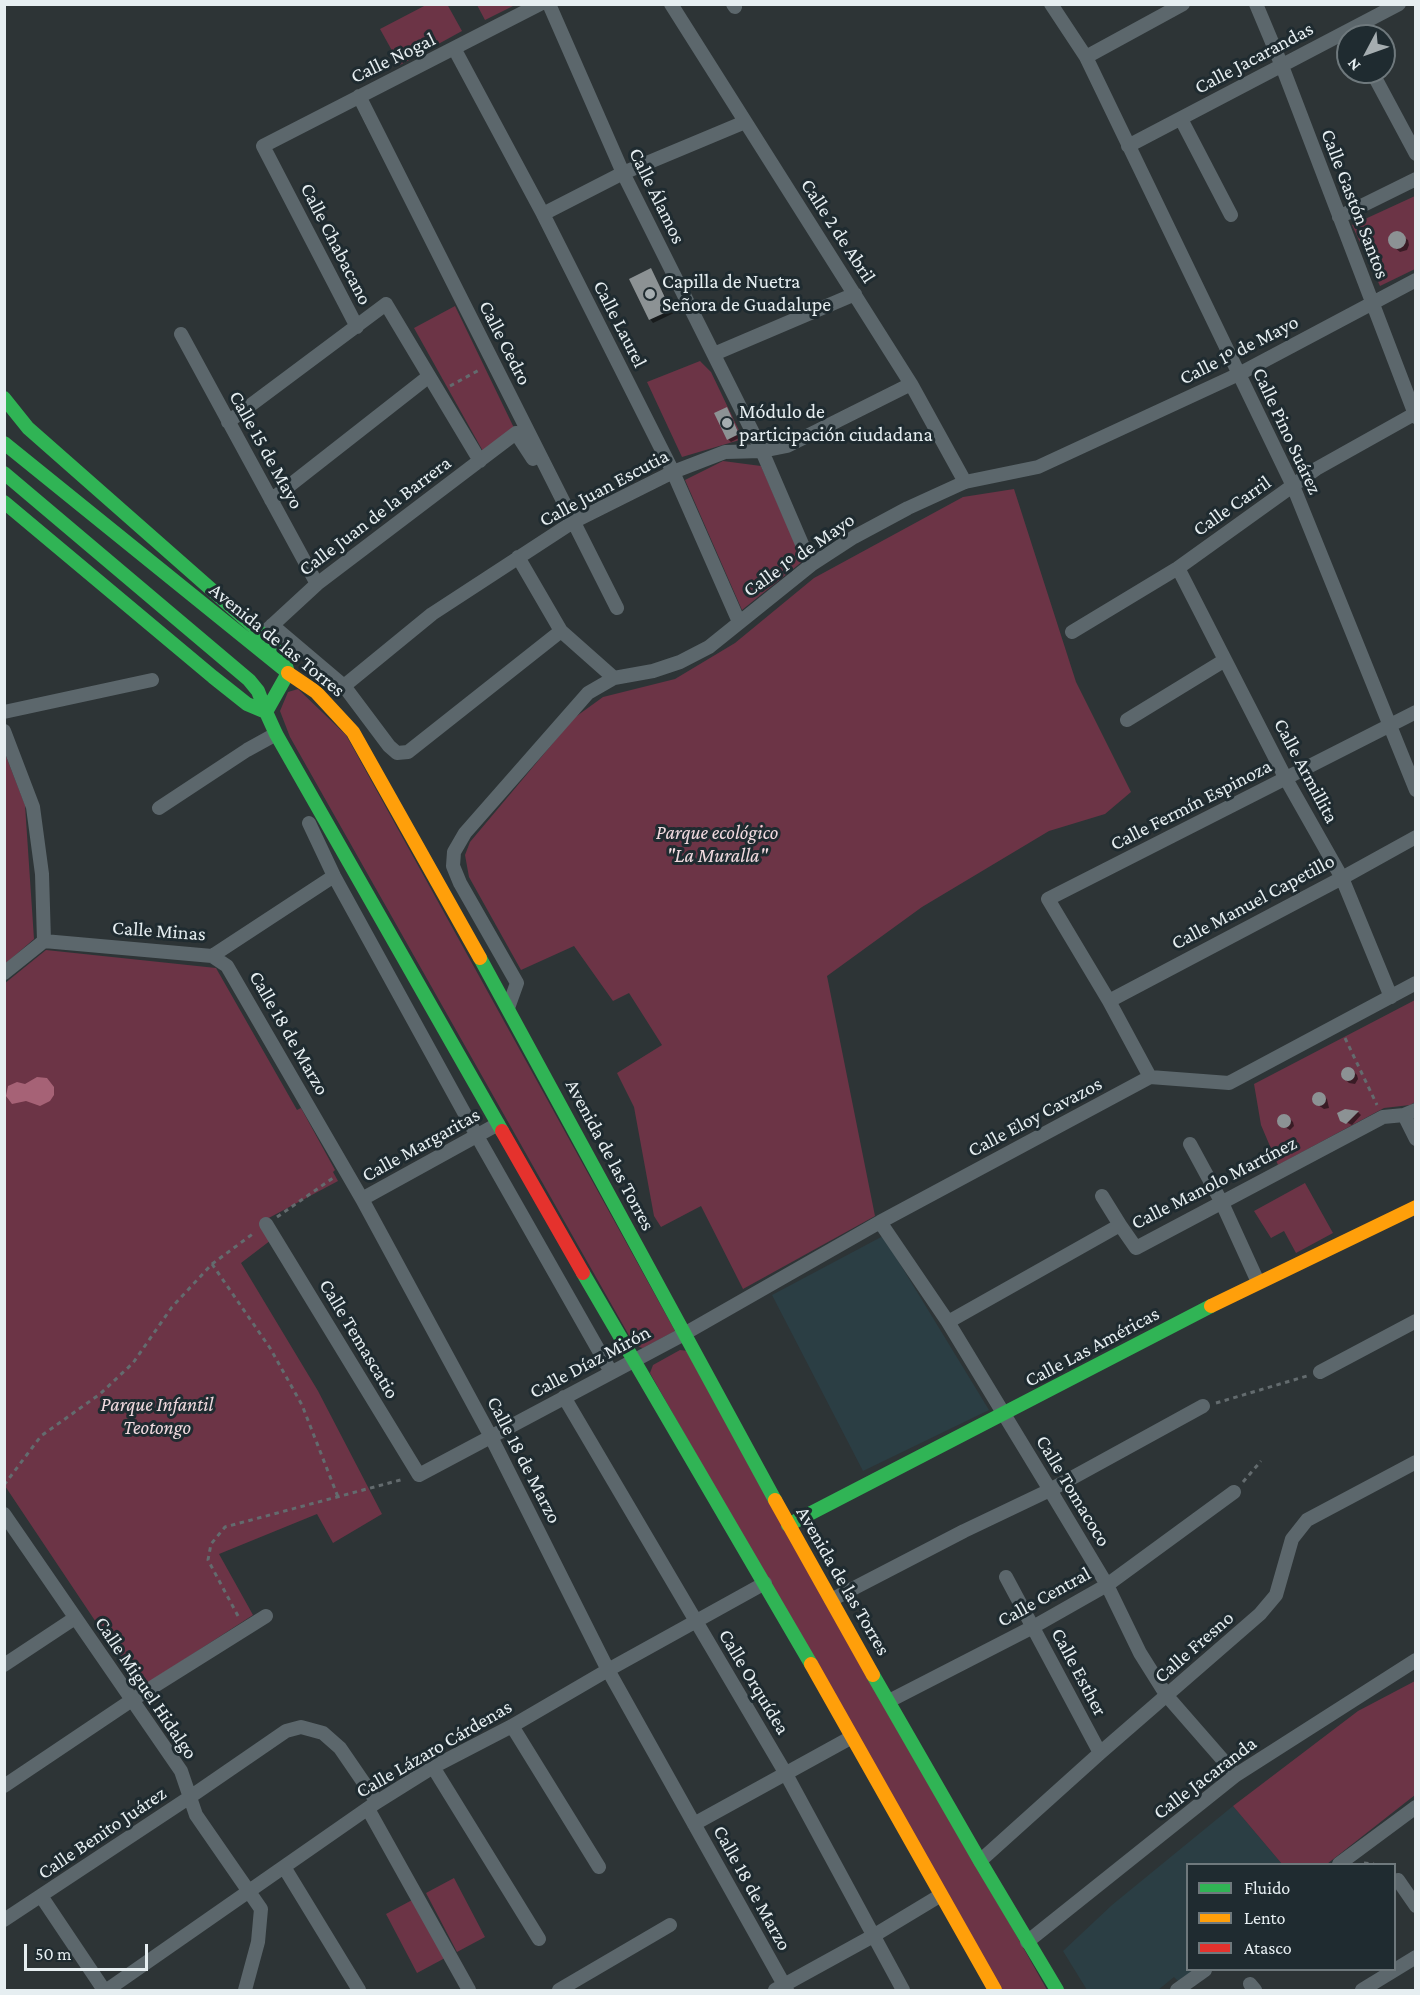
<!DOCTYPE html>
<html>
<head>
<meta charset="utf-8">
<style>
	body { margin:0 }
	#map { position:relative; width:1420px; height:1995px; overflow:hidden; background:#2d3436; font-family:"Crimson Pro",serif }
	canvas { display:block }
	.frame { position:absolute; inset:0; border:6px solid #e6eef1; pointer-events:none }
	.legend { position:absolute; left:1186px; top:1863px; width:210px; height:108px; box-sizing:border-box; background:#1f2b30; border:2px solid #6f797d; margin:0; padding:8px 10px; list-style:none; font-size:18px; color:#e6eef1 }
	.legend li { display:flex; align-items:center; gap:12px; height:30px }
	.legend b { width:30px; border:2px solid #6f797d }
	.north { position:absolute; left:1336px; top:24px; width:60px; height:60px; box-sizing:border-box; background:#1f2b30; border:2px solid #6f797d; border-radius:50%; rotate:229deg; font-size:16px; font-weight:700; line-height:24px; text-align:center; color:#e6eef1 }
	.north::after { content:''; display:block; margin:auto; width:21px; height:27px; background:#a5adb0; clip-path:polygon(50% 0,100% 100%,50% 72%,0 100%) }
	.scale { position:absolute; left:24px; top:1944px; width:124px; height:27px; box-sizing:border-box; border:3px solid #e6eef1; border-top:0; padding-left:8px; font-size:18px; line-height:21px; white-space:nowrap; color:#e6eef1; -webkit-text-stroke:4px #1f2b30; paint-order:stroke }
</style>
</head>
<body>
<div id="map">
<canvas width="1420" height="1995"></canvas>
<div class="frame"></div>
<ul class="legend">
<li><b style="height:8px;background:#30b455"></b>Fluido</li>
<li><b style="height:8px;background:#ff9f0a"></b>Lento</li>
<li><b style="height:8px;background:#e5322d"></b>Atasco</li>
</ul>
<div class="north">N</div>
<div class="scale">50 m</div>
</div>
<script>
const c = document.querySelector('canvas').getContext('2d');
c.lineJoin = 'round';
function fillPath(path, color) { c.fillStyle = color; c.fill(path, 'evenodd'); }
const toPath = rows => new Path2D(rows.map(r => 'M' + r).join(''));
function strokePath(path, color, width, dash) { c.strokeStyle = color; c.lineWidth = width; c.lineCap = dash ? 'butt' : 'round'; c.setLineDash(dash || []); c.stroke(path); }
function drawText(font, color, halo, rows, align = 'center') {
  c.font = font + ' "Crimson Pro",serif'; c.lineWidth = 6; c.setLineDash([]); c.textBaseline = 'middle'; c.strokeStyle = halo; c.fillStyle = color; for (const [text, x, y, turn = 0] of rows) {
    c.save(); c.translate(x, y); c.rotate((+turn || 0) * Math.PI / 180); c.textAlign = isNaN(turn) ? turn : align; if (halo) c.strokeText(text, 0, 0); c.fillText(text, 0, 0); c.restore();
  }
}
fillPath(toPath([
	[883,1236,989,1410,863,1471,772,1295],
	[1233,1806,1282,1864,1188,1864,1188,1970,1195,1970,1179,1982,1174,1977,1158,1990,1087,1990,1063,1951,1112,1905]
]), '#2b3e44');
fillPath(toPath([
	[447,4,462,31,400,65,380,29,426,5],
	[477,5,515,5,485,20],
	[1415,196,1415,269,1380,286,1352,225],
	[455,306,515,430,484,453,414,328],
	[700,361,711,372,743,439,682,457,647,382],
	[723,461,761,466,803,561,742,610,685,480],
	[1014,489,1076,682,1131,792,1105,814,1049,831,922,907,827,976,875,1216,743,1289,701,1206,661,1227,654,1216,634,1107,617,1073,662,1045,629,993,613,1001,574,946,521,970,469,877,465,855,470,842,574,718,603,697,675,679,735,643,814,578,963,497],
	[298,689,346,735,675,1331,643,1348,635,1346,290,737,280,711,288,692],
	[4,751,25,805,34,939,5,964],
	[46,950,216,968,297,1110,301,1108,335,1170,333,1172,338,1181,265,1220,275,1237,241,1263,318,1391,382,1514,333,1543,317,1514,219,1554,253,1615,140,1688,5,1486,4,984],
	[1415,1000,1415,1102,1410,1105,1384,1108,1278,1165,1261,1125,1254,1084],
	[1305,1183,1333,1233,1296,1253,1284,1231,1271,1238,1254,1211],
	[680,1350,688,1351,1047,1990,999,1990,650,1373,653,1365],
	[1415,1681,1415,1795,1327,1864,1282,1864,1233,1806,1358,1711],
	[454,1878,485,1937,457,1952,426,1893],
	[414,1899,445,1958,417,1973,386,1914]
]), '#6c3446');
fillPath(toPath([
	[37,1077,47,1078,54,1087,54,1095,50,1101,40,1106,26,1101,12,1104,6,1096,8,1086,17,1082,25,1084]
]), '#a66276');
fillPath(toPath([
	[1397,233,1408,240,1409,245,1407,250,1400,252,1390,244,1389,238,1392,234],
	[651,270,674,313,653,323,650,319],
	[726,409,741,437,731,442,728,439],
	[1350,1068,1357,1075,1358,1079,1355,1084,1349,1083,1342,1076,1345,1069],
	[1319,1093,1327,1099,1329,1108,1324,1109,1315,1103,1313,1097],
	[1345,1111,1358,1112,1361,1115,1352,1125,1340,1119],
	[1282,1115,1286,1115,1293,1122,1294,1126,1290,1130,1278,1123,1278,1120]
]), '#0007');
fillPath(toPath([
	'1388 240a9 9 0 1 1 18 0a9 9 0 1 1-18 0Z',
	[651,268,671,310,649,320,629,279],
	[727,407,739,434,727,440,714,413],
	'1341 1074a7 7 0 1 1 14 0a7 7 0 1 1-14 0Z',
	'1312 1099a7 7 0 1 1 14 0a7 7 0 1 1-14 0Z',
	[1345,1109,1359,1111,1346,1124,1340,1121,1337,1113],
	'1277 1121a7 7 0 1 1 14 0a7 7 0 1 1-14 0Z'
]), '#8c9294');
strokePath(toPath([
	[450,386,481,369],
	[1345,1038,1377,1105],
	[277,1217,333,1178],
	[212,1264,270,1348,302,1405,338,1497],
	[1216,1403,1307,1376],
	[1243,1482,1261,1461],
	[4,1485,41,1436,100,1394,133,1363,172,1307,212,1264,254,1233],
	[238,1616,208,1560,211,1544,225,1527,404,1479],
	[1364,1863,1374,1864]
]), '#636b6e', 3, [4.5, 4.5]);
strokePath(toPath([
	[549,4,623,173,762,451,811,565],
	[671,4,911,384,965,482],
	[733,4,735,7],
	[1051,4,1086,57,1293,486,1416,790],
	[1256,4,1282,66,1416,417],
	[455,50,543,214,673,472,739,622],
	[1086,57,1183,4],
	[1372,72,1416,154],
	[359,96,617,608],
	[1181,119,1231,215],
	[1128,146,1399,4],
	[543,214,623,173,745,122],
	[1339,217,1416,179],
	[357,327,263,146,540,4],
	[181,334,317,584],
	[714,354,855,294],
	[228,422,386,304,480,461],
	[271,500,428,377],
	[518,557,561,631,614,678],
	[1178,568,1286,779,1342,878,1391,997],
	[272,625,344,686,389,746,397,753,408,752,561,631],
	[266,631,317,584,516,433,533,459],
	[1072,632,1178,568,1316,469,1416,413],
	[344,686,432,614,573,522,673,472,725,452,762,451,787,446,911,384],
	[4,712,152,680],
	[1127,720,1225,660],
	[4,731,33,807,42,874,44,941],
	[159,808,247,750,276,734],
	[309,823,334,876,477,1136,611,1372],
	[212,956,227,966,362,1199,491,1437,608,1670,787,1990],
	[4,973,44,941,212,956,334,876],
	[1109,1001,1342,878,1416,837],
	[508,1008,517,983,460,883,453,866,454,852,465,833,588,693,614,678,653,671,680,662,709,647,811,565,854,537,908,508,965,482,1038,467,1239,374,1416,280],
	[1150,1077,1109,1001,1048,899,1416,712],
	[1404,1115,1416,1139],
	[1190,1144,1222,1203,1258,1282],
	[1102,1196,1120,1225],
	[362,1199,498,1124],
	[880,1222,948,1322,1050,1490,1107,1585,1140,1653,1167,1696,1236,1775],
	[266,1224,419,1475,684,1334,880,1222,1150,1077,1229,1083,1416,983],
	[948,1322,1120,1225,1136,1248,1383,1117,1404,1115,1416,1110],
	[1320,1372,1416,1321],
	[564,1397,786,1774,903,1990],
	[4,1514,181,1771,196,1815,261,1909,258,1942,245,1990],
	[1006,1577,1100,1753],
	[831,1600,964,1531,1050,1490,1203,1406],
	[4,1665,75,1618],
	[889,1701,1033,1627,1107,1585,1234,1492],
	[512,1726,599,1867],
	[433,1767,539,1939],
	[4,1786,132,1700,266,1616],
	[368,1809,469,1990],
	[694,1824,852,1737],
	[980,1861,1100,1753,1260,1614,1276,1595,1292,1539,1307,1520,1416,1462],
	[1339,1864,1416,1807],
	[284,1867,359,1990],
	[1398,1880,1416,1906],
	[41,1896,104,1990],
	[4,1920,190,1797,286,1731,301,1727,323,1733,340,1748,377,1802],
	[1027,1942,1236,1775,1416,1660],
	[1250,1984,1255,1990],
	[107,1990,377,1802,433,1767,512,1726,608,1670,765,1583],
	[559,1990,670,1925],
	[775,1990,873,1936,941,1895],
	[1177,1990,1205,1970],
	[1362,1990,1416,1957]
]), '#5c676c', 14);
strokePath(toPath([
	[4,398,28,428,263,635,284,659,288,673,266,712],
	[4,443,286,671],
	[4,473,249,680,258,691,266,712],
	[4,502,213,677,247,704,266,712],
	[266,712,276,734,502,1131],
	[480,958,775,1500],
	[583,1273,811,1664],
	[788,1525,1211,1306],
	[873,1675,980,1861,1057,1990]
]), '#30b455', 14);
strokePath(toPath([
	[288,673,316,692,353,732,480,958],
	[1211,1306,1416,1207],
	[775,1500,873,1675],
	[811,1664,995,1990]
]), '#ff9f0a', 14);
strokePath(toPath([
	[502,1131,583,1273]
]), '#e5322d', 14);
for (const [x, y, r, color] of [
	[650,294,6,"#a5adb0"],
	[727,423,6,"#a5adb0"]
]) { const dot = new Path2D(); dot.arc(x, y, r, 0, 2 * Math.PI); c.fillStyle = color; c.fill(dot); strokePath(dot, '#1f2b30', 2); }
drawText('20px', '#e6eef1', '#1f2b30', [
	["Calle Nogal",393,58,-26],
	["Calle Jacarandas",1254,58,-28],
	["Calle Álamos",657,196,64],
	["Calle Gastón Santos",1355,204,69],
	["Calle 2 de Abril",838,231,57],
	["Calle Chabacano",336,244,63],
	["Calle Laurel",620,324,63],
	["Calle Cedro",505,343,63],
	["Calle 1º de Mayo",1239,350,-27],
	["Calle Pino Suárez",1287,431,65],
	["Calle 15 de Mayo",266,450,61],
	["Calle Juan Escutia",604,488,-28],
	["Calle Carril",1232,506,-35],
	["Calle Juan de la Barrera",375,516,-37],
	["Calle 1º de Mayo",799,555,-35],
	["Avenida de las Torres",277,640,39],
	["Calle Armillita",1306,771,62],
	["Calle Fermín Espinoza",1191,805,-27],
	["Calle Manuel Capetillo",1253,902,-28],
	["Calle Minas",159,931,4],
	["Calle 18 de Marzo",289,1033,60],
	["Calle Eloy Cavazos",1035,1117,-28],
	["Calle Margaritas",421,1145,-29],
	["Avenida de las Torres",610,1155,62],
	["Calle Manolo Martínez",1214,1183,-27],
	["Calle Temascatio",359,1339,59],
	["Calle Las Américas",1092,1347,-28],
	["Calle Díaz Mirón",590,1362,-28],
	["Calle 18 de Marzo",524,1460,63],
	["Calle Tomacoco",1073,1491,59],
	["Avenida de las Torres",843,1581,60],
	["Calle Central",1044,1597,-29],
	["Calle Fresno",1194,1647,-41],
	["Calle Esther",1079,1672,62],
	["Calle Orquídea",754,1682,59],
	["Calle Miguel Hidalgo",146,1688,56],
	["Calle Lázaro Cárdenas",434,1749,-30],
	["Calle Jacaranda",1205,1778,-37],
	["Calle Benito Juárez",102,1833,-34],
	["Calle 18 de Marzo",752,1888,61]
]);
drawText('20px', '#e6eef1', '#1f2b30', [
	["Capilla de Nuetra",662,282],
	["Señora de Guadalupe",662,305],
	["Módulo de",739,412],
	["participación ciudadana",739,435]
], 'left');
drawText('italic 20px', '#f1dadf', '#1f2b30', [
	["Parque ecológico",717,833],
	["\"La Muralla\"",717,856],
	["Parque Infantil",157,1405],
	["Teotongo",157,1428]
]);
</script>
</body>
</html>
